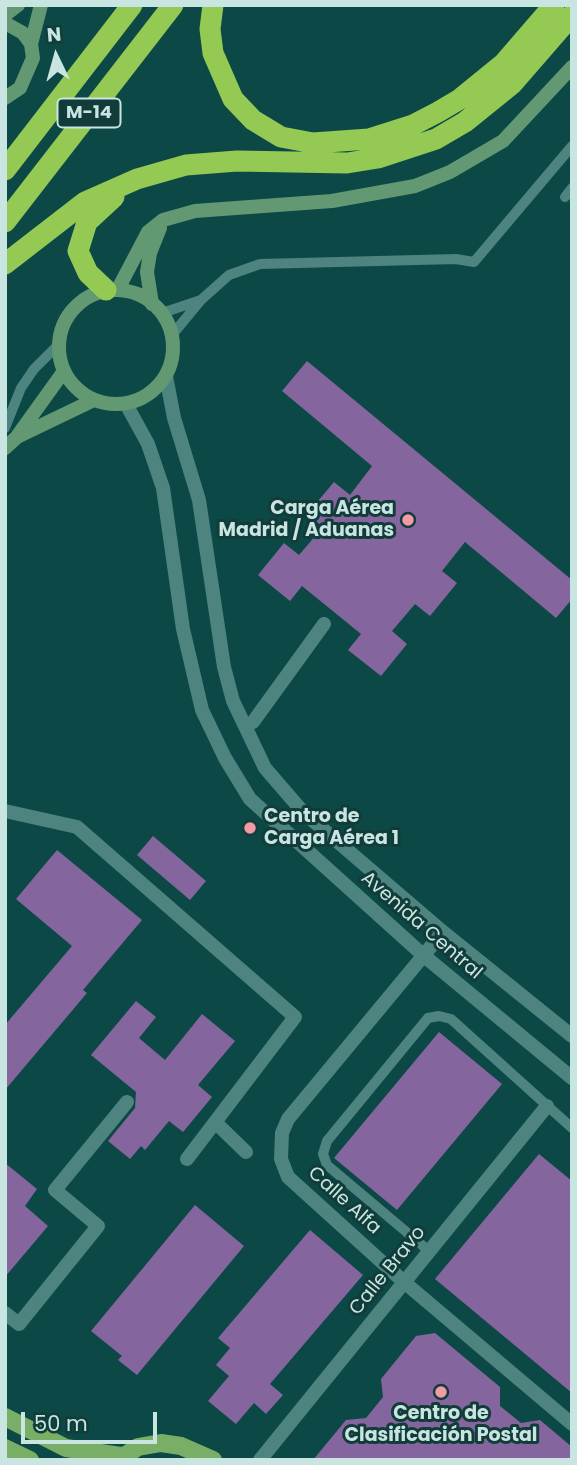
<!DOCTYPE html>
<html>
<head>
<meta charset="utf-8">
<style>
	body { margin:0 }
	#map { position:relative; width:577px; height:1465px; overflow:hidden; background:#0c4946; font-family:Poppins,sans-serif }
	canvas { display:block }
	.frame { position:absolute; inset:0; border:7px solid #c9e5e2; pointer-events:none }
	.north { position:absolute; left:21px; top:21px; width:70px; height:70px; -webkit-text-stroke:5px #113c3a; paint-order:stroke; rotate:355deg; font-size:19px; font-weight:700; line-height:28px; text-align:center; color:#c9e5e2 }
	.north::after { content:''; display:block; margin:auto; width:24px; height:32px; background:#c9e5e2; clip-path:polygon(50% 0,100% 100%,50% 72%,0 100%) }
	.scale { position:absolute; left:21px; top:1412px; width:136px; height:32px; box-sizing:border-box; border:4px solid #c9e5e2; border-top:0; padding-left:9px; font-size:21px; line-height:24px; white-space:nowrap; color:#c9e5e2; -webkit-text-stroke:5px #113c3a; paint-order:stroke }
</style>
</head>
<body>
<div id="map">
<canvas width="577" height="1465"></canvas>
<div class="frame"></div>
<div class="north">N</div>
<div class="scale">50 m</div>
</div>
<script>
const c = document.querySelector('canvas').getContext('2d');
c.lineJoin = 'round';
function fillPath(path, color) { c.fillStyle = color; c.fill(path, 'evenodd'); }
const toPath = rows => new Path2D(rows.map(r => 'M' + r).join(''));
function strokePath(path, color, width, dash) { c.strokeStyle = color; c.lineWidth = width; c.lineCap = dash ? 'butt' : 'round'; c.setLineDash(dash || []); c.stroke(path); }
function drawText(font, color, halo, rows, align = 'center') {
  c.font = font + ' Poppins,sans-serif'; c.lineWidth = 6; c.setLineDash([]); c.textBaseline = 'middle'; c.strokeStyle = halo; c.fillStyle = color; for (const [text, x, y, turn = 0] of rows) {
    c.save(); c.translate(x, y); c.rotate((+turn || 0) * Math.PI / 180); c.textAlign = isNaN(turn) ? turn : align; if (halo) c.strokeText(text, 0, 0); c.fillText(text, 0, 0); c.restore();
  }
}
fillPath(toPath([
	[307,361,572,580,572,599,556,618,465,542,442,571,457,583,430,616,415,604,392,631,407,644,381,676,348,650,361,634,302,586,290,601,258,575,284,543,299,555,323,527,307,514,334,482,350,495,372,466,282,391],
	[153,836,206,881,190,900,137,855],
	[57,850,142,920,83,990,87,993,5,1090,5,1025,72,946,16,899],
	[136,1001,156,1017,139,1038,165,1060,202,1014,235,1041,198,1085,212,1097,183,1132,169,1121,145,1150,141,1146,130,1159,108,1141,135,1108,136,1092,91,1055],
	[439,1032,502,1084,397,1210,334,1158],
	[539,1154,572,1181,572,1393,435,1279],
	[5,1163,37,1189,25,1206,48,1226,5,1277],
	[195,1205,244,1246,137,1375,118,1360,122,1356,91,1331],
	[310,1230,363,1275,270,1384,283,1395,266,1414,254,1403,236,1424,208,1401,229,1376,216,1365,230,1348,218,1338],
	[435,1333,500,1387,500,1406,521,1423,540,1420,572,1447,572,1460,313,1460,346,1420,366,1418,383,1397,381,1379,416,1336]
]), '#85659d');
strokePath(toPath([
	[565,197,572,188],
	[162,313,201,300],
	[172,335,201,300,229,275,260,264,456,259,474,262,572,146],
	[5,428,21,388,34,369,59,344],
	[429,1251,327,1165,323,1154,327,1141,428,1018,439,1016,451,1019,572,1128]
]), '#4d8480', 10);
strokePath(toPath([
	[166,376,174,418,199,500,224,667,233,701,265,768,303,812,443,932,572,1036],
	[126,404,148,444,163,488,183,629,202,710,225,758,250,799,423,955,572,1078],
	[253,722,324,624],
	[5,811,77,827,295,1017,187,1159],
	[443,932,288,1119,282,1133,281,1159,288,1177,404,1282,572,1424],
	[215,1122,246,1152],
	[5,1313,19,1324,98,1226,55,1190,127,1102],
	[260,1460,547,1106]
]), '#4d8480', 14);
strokePath(toPath([
	[5,15,18,5],
	[5,23,23,33,31,44,33,58,20,88,5,98],
	[31,44,41,5],
	[118,289,148,232,163,220,195,211,332,201,415,186,450,172,503,141,572,67],
	'59 347a57 57 0 1 1 114 0a57 57 0 1 1-114 0Z',
	[152,304,147,272,150,253,160,228],
	[18,435,64,371],
	[5,448,17,437,94,400]
]), '#629973', 14);
strokePath(toPath([
	[5,1417,66,1448,121,1456],
	[5,1448,30,1460],
	[118,1460,138,1447,161,1443,181,1446,213,1460]
]), '#78ae66', 18);
strokePath(toPath([
	[213,5,210,29,213,53,233,99,253,120,281,137,313,143,369,139,413,125,438,112,460,99,503,64,554,5],
	[5,170,132,5],
	[5,222,173,5],
	[5,264,85,202,137,179,186,165,237,161,347,163,378,158,436,139,465,122,512,84,572,15],
	[106,290,88,273,78,251,87,222,114,197]
]), '#94ca54', 21);
for (const [x, y, r, color] of [
	[408,520,7,"#f39aa7"],
	[250,828,7,"#f39aa7"],
	[441,1392,7,"#f39aa7"]
]) { const dot = new Path2D(); dot.arc(x, y, r, 0, 2 * Math.PI); c.fillStyle = color; c.fill(dot); strokePath(dot, '#113c3a', 2.5); }
for (const [x, y, w] of [
	[89,113,63]
]) { const box = new Path2D(); box.roundRect(x - w / 2, y - 14.5, w, 29, 5); c.fillStyle = '#113c3a'; c.fill(box); strokePath(box, '#c9e5e2', 2); }
drawText('bold 18px', '#c9e5e2', null, [
	["M-14",89,113]
]);
drawText('bold 19px', '#c9e5e2', '#113c3a', [
	["Carga Aérea",394,509],
	["Madrid / Aduanas",394,531],
	["Centro de",264,817,"left"],
	["Carga Aérea 1",264,839,"left"],
	["Centro de",441,1414,"center"],
	["Clasificación Postal",441,1436,"center"]
], 'right');
drawText('19px', '#c9e5e2', '#113c3a', [
	["Avenida Central",421,926,41],
	["Calle Alfa",344,1201,42],
	["Calle Bravo",388,1271,-51]
]);
</script>
</body>
</html>
